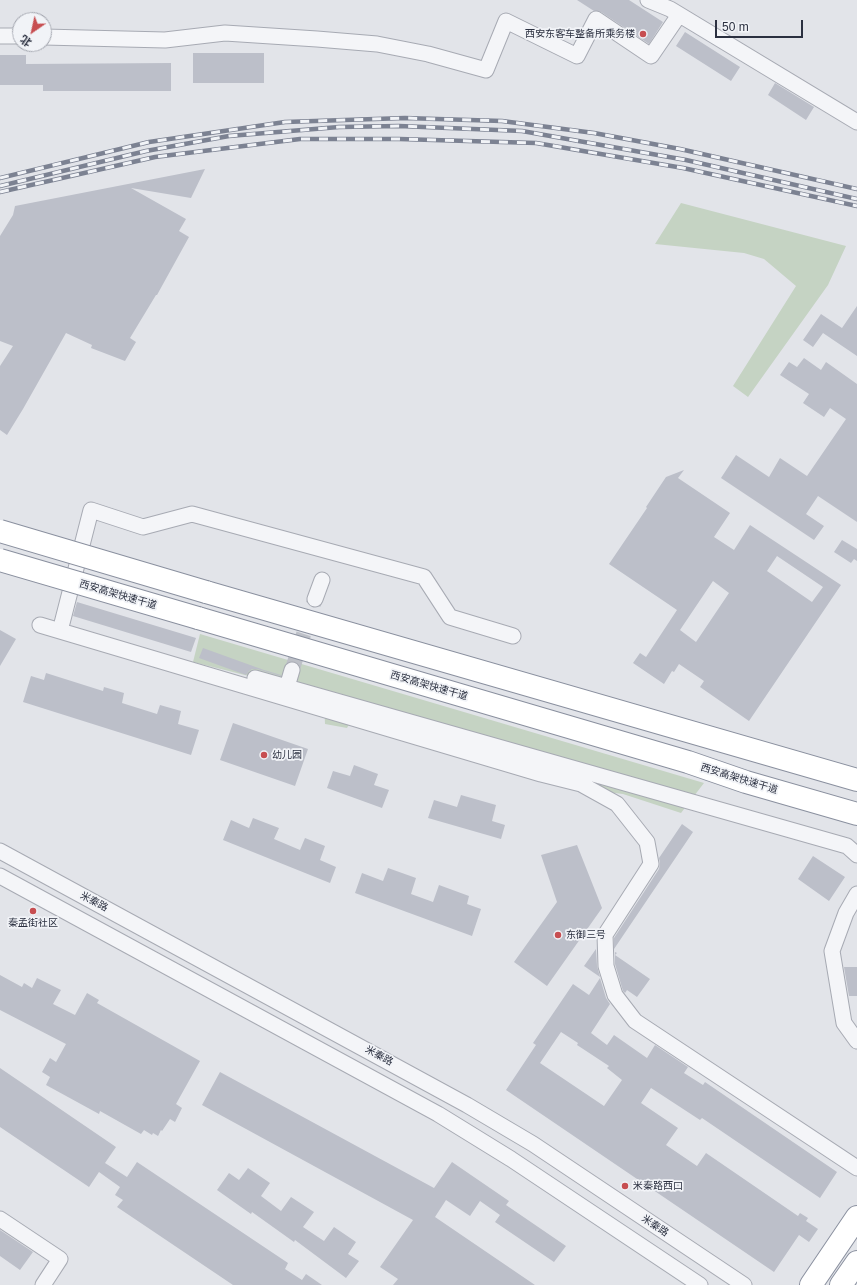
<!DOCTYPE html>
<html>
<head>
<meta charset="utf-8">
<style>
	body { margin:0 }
	#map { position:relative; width:857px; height:1285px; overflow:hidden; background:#e2e4e9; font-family:Arial,"Noto Sans SC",sans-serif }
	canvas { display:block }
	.north { position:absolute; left:12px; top:12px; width:40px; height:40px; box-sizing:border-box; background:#f1f3f7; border:1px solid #a2a5ae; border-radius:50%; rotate:214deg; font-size:11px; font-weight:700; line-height:16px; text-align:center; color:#2b3040 }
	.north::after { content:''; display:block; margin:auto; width:14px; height:18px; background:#c74e51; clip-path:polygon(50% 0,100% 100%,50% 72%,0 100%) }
	.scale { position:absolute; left:715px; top:20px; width:88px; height:18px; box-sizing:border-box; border:2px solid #2b3040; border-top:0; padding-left:5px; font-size:12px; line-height:14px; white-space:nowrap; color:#2b3040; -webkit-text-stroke:3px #f1f3f7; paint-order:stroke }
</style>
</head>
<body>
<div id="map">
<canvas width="857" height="1285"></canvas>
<div class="north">北</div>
<div class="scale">50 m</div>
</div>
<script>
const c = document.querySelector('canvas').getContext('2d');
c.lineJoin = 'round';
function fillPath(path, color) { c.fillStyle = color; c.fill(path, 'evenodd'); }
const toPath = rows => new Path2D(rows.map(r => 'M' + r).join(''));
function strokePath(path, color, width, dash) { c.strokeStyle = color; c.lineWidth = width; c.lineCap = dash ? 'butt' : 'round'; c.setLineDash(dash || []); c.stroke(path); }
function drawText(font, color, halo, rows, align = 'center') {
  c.font = font + ' Arial,"Noto Sans SC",sans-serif'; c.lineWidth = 3.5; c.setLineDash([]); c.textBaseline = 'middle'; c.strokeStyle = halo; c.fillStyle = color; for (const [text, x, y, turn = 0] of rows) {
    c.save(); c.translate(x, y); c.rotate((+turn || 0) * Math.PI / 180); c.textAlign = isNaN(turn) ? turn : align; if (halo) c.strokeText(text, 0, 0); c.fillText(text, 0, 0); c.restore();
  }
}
fillPath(toPath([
	[681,203,846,246,828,285,748,397,733,386,796,286,764,259,744,253,655,244],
	[200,634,704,783,681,813,623,794,573,788,353,717,347,728,325,724,324,695,193,662]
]), '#c5d3c3');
fillPath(toPath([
	[577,0,629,0,663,22,649,44,601,12,594,11],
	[685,32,740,67,731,81,676,46],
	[193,53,264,53,264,83,193,83],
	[0,55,26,55,26,64,171,63,171,91,43,91,43,85,0,85],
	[775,83,814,107,806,120,768,95],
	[205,169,191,198,131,188,186,219,179,231,189,237,157,295,156,295,130,338,136,342,125,361,91,348,92,345,66,333,23,409,7,435,0,430,0,366,13,346,0,341,0,236,13,215,15,206],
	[857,306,857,356,823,333,813,347,803,340,821,314,842,328],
	[804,358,821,370,826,362,857,384,857,522,818,496,806,514,824,526,814,540,721,478,736,455,769,477,780,458,807,476,846,419,830,408,824,417,803,403,809,394,780,375,789,362,797,367],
	[684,470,678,478,730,513,714,537,734,550,750,525,841,585,749,721,700,687,704,681,679,664,674,672,672,671,664,684,633,663,640,653,646,657,677,610,609,564,647,508,646,507,666,477],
	[777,556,823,587,812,602,767,571],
	[713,581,729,593,696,642,680,630],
	[842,540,857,549,857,561,854,559,851,563,834,552],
	[77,602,196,638,191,652,73,616],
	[0,630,16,639,0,666],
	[203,648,264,670,281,675,281,676,257,669,252,669,249,671,246,675,199,658],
	[46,673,103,691,104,687,124,693,122,703,157,714,160,705,181,711,178,724,199,730,191,755,23,702,31,676,44,680],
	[233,723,308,749,295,786,220,760],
	[354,765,378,774,374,785,389,790,382,808,327,788,333,771,350,776],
	[461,795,496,805,492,821,505,825,501,839,428,818,434,800,457,807],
	[253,818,279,828,274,839,300,850,305,838,325,846,320,860,336,867,330,883,223,840,231,820,249,828],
	[682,824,693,832,614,949,614,938,659,869,660,863,659,858],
	[577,845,602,908,547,986,514,962,557,902,541,855],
	[813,856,845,877,829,901,798,879],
	[388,868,416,878,411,894,433,902,439,885,469,896,467,904,481,909,472,936,355,893,362,873,383,881],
	[596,949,597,966,600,977,584,966],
	[615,952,617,953,615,955,650,979,637,997,627,990,625,993,623,991,615,964],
	[844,967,857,967,857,996,849,996],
	[0,975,22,987,24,983,32,988,37,978,61,990,53,1004,75,1015,87,993,99,1000,97,1003,200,1061,176,1104,182,1108,175,1122,170,1119,162,1131,161,1130,158,1136,153,1133,152,1135,144,1130,141,1134,100,1111,99,1114,46,1085,50,1077,42,1072,50,1058,56,1062,66,1044,0,1010],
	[600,978,606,998,610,1004,591,1033,607,1045,614,1035,647,1058,655,1045,688,1067,684,1073,703,1085,705,1082,837,1172,820,1198,702,1118,700,1120,651,1088,641,1103,678,1128,666,1145,697,1166,706,1153,798,1216,800,1213,808,1218,806,1221,818,1229,809,1242,799,1235,774,1272,506,1090,536,1045,533,1043,573,984,589,995],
	[561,1032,578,1043,577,1045,609,1066,607,1068,622,1080,604,1106,540,1063],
	[0,1068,116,1147,105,1163,127,1177,137,1162,288,1263,285,1269,302,1280,306,1274,322,1285,233,1285,117,1207,123,1200,115,1195,120,1187,99,1172,89,1187,0,1127],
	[220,1072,434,1188,452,1162,509,1201,506,1205,566,1246,554,1262,495,1222,500,1215,480,1201,470,1216,446,1200,435,1217,535,1285,393,1285,398,1279,380,1267,413,1220,202,1105],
	[248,1168,270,1183,261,1196,281,1211,291,1197,314,1212,303,1227,324,1241,334,1227,356,1242,348,1254,359,1261,346,1278,295,1240,294,1242,252,1212,251,1214,217,1190,229,1173,239,1180],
	[0,1230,33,1252,20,1270,0,1256]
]), '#bcbfc9');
strokePath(toPath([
	[292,670,315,599]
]), '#bdc0c7', 15, [15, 8]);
const minor = toPath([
	[648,0,670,9,857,122],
	[0,36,20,36],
	[44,37,165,40,225,33,317,39,377,44,428,54,486,70,506,21,577,56,596,19,651,56,679,15],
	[315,599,322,580],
	[40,625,541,774,581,784,617,804,647,842,651,864,605,935,606,966,615,995,635,1021,857,1168],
	[60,631,91,510,143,527,192,514,424,577,450,617,513,636],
	[255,678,847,846,857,855],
	[287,687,292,670],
	[0,851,467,1105,533,1144,744,1285],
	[0,876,438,1114,511,1159,700,1285],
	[857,894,846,913,832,951,844,1023,857,1041],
	[0,1219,60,1259,43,1285]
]);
const highway = toPath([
	[206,592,857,780],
	[198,618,688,762,746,782,857,814],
	[811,1285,857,1217],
	[841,1285,857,1262]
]);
strokePath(minor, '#a7aab3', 17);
strokePath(highway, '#8a909f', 24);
strokePath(minor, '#f4f5f8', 15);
strokePath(highway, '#fff', 22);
const rail = toPath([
	[0,178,149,142,285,122,405,118,502,121,594,133,680,149,857,189],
	[0,186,146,151,229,136,339,127,399,126,522,131,686,160,857,199],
	[0,192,155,157,300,139,399,139,536,143,683,168,857,206]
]);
strokePath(rail, '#7c8292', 4.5);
strokePath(rail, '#f1f3f7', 3, [9]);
const highwayBridge = toPath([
	[0,531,206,592],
	[0,560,198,618]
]);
strokePath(highwayBridge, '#8a909f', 24, []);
strokePath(highwayBridge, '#fff', 22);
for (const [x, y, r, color] of [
	[643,34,4,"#c74e51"],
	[264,755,4,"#c74e51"],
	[33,911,4,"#c74e51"],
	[558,935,4,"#c74e51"],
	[625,1186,4,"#c74e51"]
]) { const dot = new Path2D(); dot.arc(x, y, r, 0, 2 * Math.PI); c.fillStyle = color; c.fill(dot); strokePath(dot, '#f1f3f7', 1.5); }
drawText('10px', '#2b3040', '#f1f3f7', [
	["西安东客车整备所乘务楼",635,34,"right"],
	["幼儿园",272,755],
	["秦孟街社区",33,923,"center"],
	["东御三号",566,935],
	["米秦路西口",633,1186]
], 'left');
drawText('10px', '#2b3040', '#f1f3f7', [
	["西安高架快速干道",118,595,16],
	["西安高架快速干道",429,686,16],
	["西安高架快速干道",739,779,17],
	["米秦路",94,902,28],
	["米秦路",379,1056,29],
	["米秦路",655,1226,34]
]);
</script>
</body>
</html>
